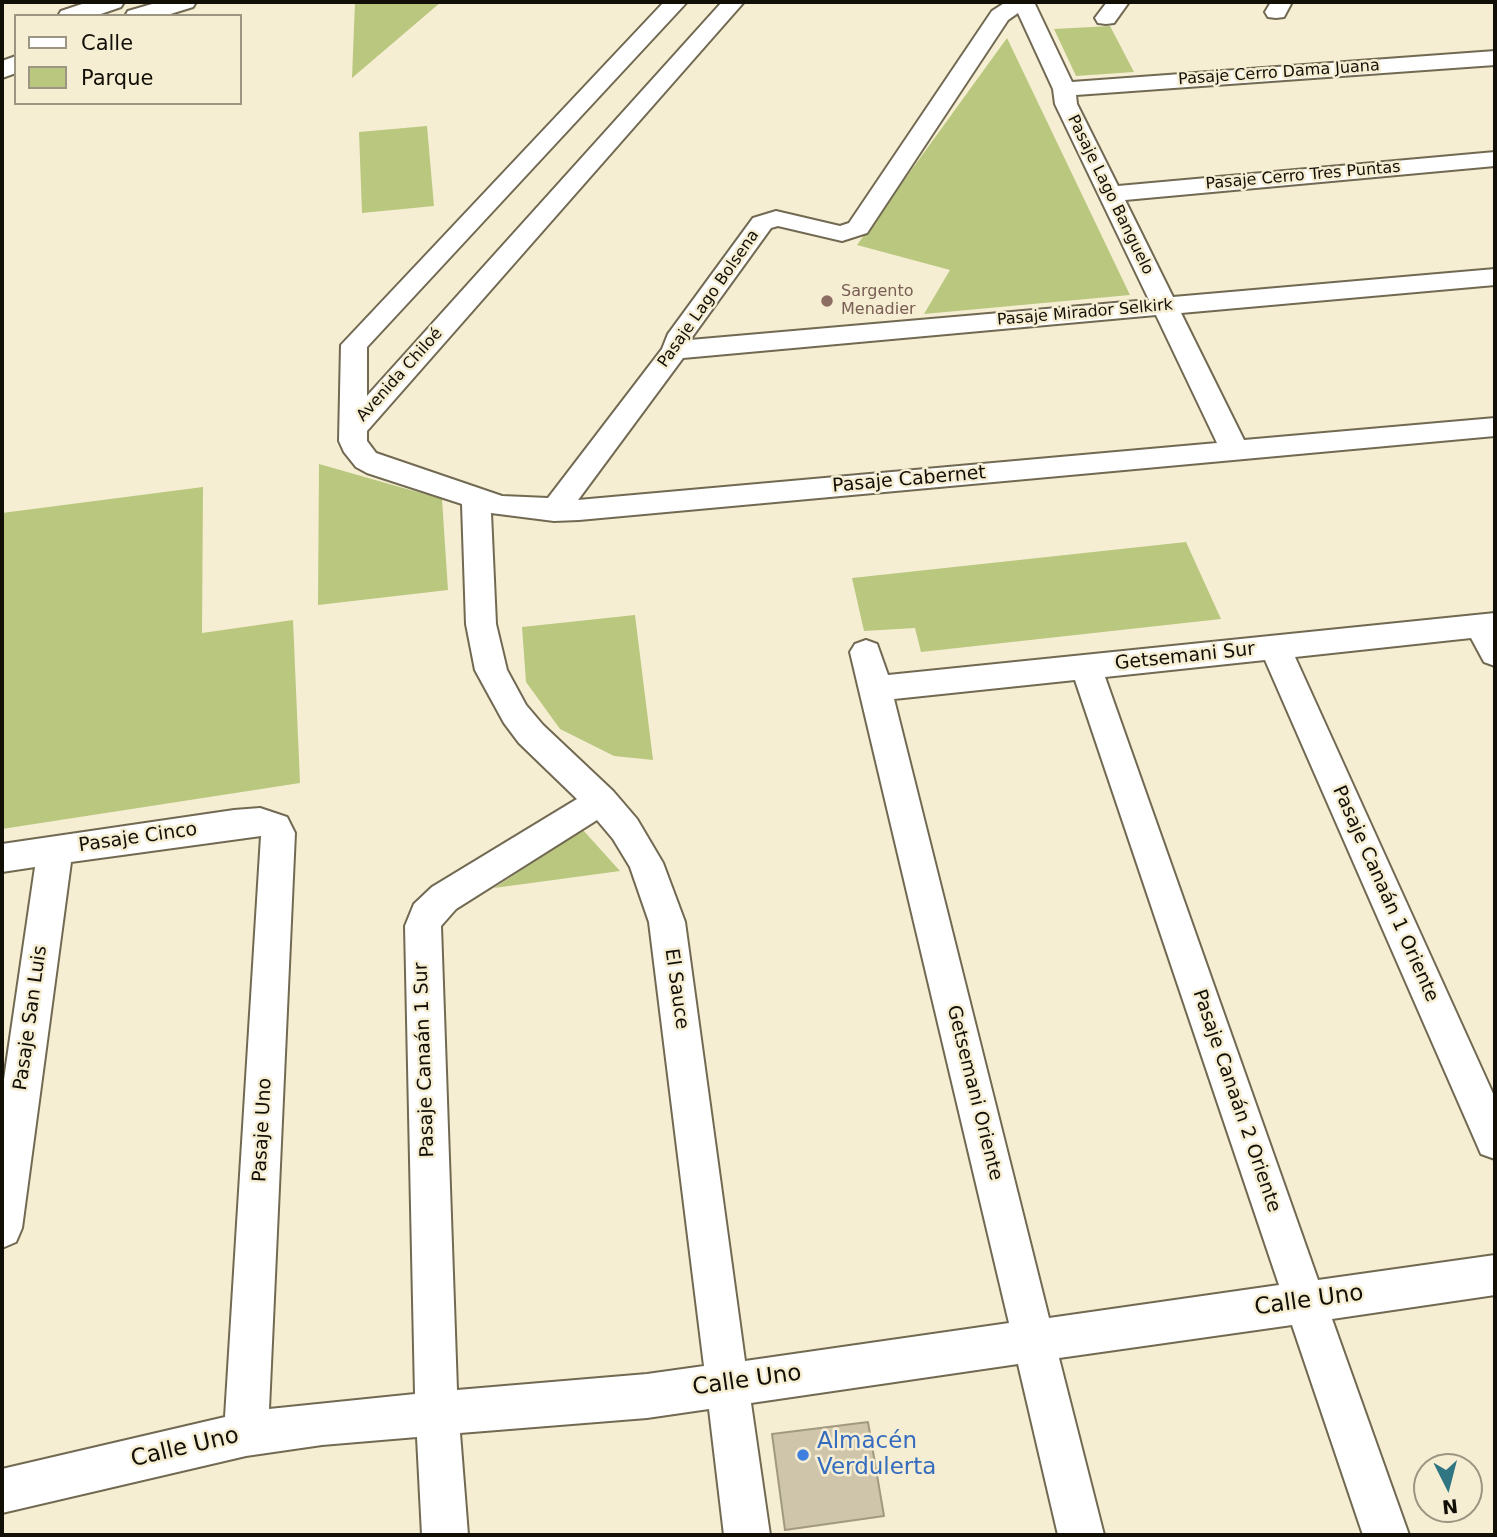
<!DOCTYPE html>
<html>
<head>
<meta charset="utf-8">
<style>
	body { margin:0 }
	#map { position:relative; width:1497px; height:1537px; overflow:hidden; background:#f6eed3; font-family:"DejaVu Sans",sans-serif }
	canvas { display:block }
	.frame { position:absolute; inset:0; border:4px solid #120f06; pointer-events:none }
	.legend { position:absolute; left:14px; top:14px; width:228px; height:91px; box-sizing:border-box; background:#f6eed3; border:2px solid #9b9581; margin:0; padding:9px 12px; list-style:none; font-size:21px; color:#120f06 }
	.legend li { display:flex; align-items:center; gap:14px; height:35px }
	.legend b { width:35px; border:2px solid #9b9581 }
	.north { position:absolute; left:1413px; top:1453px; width:70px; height:70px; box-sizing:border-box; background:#f6eed3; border:2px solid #9b9581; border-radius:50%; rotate:174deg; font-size:19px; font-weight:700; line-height:28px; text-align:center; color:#120f06 }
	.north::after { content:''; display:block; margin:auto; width:24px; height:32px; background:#2f7582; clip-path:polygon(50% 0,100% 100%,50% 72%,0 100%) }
</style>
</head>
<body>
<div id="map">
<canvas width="1497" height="1537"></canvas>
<div class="frame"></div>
<ul class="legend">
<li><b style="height:9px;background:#fff"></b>Calle</li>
<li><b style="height:19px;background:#b9c77f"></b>Parque</li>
</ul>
<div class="north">N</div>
</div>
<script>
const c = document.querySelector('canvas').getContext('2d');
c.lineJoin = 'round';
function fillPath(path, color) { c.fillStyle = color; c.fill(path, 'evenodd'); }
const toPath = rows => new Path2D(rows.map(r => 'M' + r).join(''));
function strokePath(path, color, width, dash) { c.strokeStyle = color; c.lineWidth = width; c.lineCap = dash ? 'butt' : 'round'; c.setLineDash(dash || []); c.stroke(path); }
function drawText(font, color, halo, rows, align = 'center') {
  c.font = font + ' "DejaVu Sans",sans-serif'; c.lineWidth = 5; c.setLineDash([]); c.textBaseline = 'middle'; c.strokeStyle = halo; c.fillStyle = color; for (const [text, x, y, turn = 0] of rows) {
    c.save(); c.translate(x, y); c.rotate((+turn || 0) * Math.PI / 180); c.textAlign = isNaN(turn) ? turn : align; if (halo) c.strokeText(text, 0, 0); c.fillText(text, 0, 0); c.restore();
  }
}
fillPath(toPath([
	[355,2,441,2,352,78],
	[1110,26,1134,72,1076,76,1054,29],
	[1007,38,1130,295,924,314,950,270,857,245],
	[427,126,434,206,362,213,359,132],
	[319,464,442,499,448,590,318,605],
	[203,487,202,633,293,620,300,783,2,829,2,513],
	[1186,542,1221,619,921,652,915,628,864,631,852,578],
	[635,615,653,760,614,756,560,729,526,682,522,627],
	[583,830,620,871,494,888]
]), '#b9c77f');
const building = toPath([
	[868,1422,884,1516,785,1530,772,1434,868,1422]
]);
fillPath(building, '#cec5ab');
strokePath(building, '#a19980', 2);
const minor = toPath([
	[664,2,687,2,367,347,367,396,722,2,744,2,367,431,367,441,376,453,502,496,548,498,662,349,668,334,753,218,776,211,840,226,849,223,992,11,1006,2,1034,2,1072,82,1495,51,1495,65,1076,95,1077,104,1118,186,1495,152,1495,166,1125,200,1173,297,1495,269,1495,285,1181,313,1244,440,1495,418,1495,436,579,520,554,521,491,513,496,624,507,670,526,705,543,725,613,791,637,819,663,863,685,922,745,1361,1009,1323,850,652,855,644,866,640,877,644,888,675,1495,613,1495,666,1484,662,1471,638,1295,657,1495,1098,1495,1159,1481,1154,1265,660,1105,677,1318,1280,1495,1255,1495,1295,1332,1319,1409,1535,1363,1535,1292,1325,1059,1358,1104,1535,1058,1535,1018,1364,751,1403,770,1535,724,1535,709,1409,647,1418,460,1433,468,1535,422,1535,417,1437,322,1445,246,1456,2,1513,2,1469,225,1417,261,836,71,862,22,1228,16,1242,2,1248,2,1093,35,867,2,872,2,844,234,810,260,808,287,817,295,833,269,1409,415,1394,405,926,414,904,432,887,577,799,519,743,504,723,475,670,466,624,462,504,367,473,356,467,344,452,339,441,341,345,664,2],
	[1018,13,1053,89,1055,104,1149,300,690,340,771,228,778,226,842,241,867,233,1008,20,1018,13],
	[1156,315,1217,443,578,500,683,358,1156,315],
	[1075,680,1279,1285,1049,1318,894,699,1075,680],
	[597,820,613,839,630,867,649,922,704,1366,647,1374,457,1390,441,926,456,909,597,820],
	[1107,2,1129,2,1114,23,1106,24,1098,23,1095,18,1107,2],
	[1271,2,1292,2,1284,17,1276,18,1268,17,1265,12,1271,2]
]);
const tertiary = toPath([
	[88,2,124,2,121,7,95,16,58,16,61,11,88,2],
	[159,2,196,2,193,7,164,16,125,16,128,11,159,2],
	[16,56,16,73,2,78,2,61,16,56]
]);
strokePath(minor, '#716952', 4);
strokePath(tertiary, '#716952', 4);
fillPath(minor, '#fff');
fillPath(tertiary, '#fff');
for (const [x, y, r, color] of [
	[827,301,7,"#8d6e63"],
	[803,1455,7,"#3f7fe0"]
]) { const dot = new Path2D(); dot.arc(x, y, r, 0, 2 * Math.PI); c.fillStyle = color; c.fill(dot); strokePath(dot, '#f6eed3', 2.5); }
drawText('16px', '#120f06', '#f6eed3', [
	["Pasaje Cerro Dama Juana",1279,73,-4],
	["Pasaje Cerro Tres Puntas",1303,176,-5],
	["Pasaje Lago Banguelo",1110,195,64],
	["Pasaje Lago Bolsena",709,299,-55],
	["Pasaje Mirador Selkirk",1085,313,-5],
	["Avenida Chiloé",400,375,-48]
]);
drawText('16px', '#785e54', '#f6eed3', [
	["Sargento",841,292],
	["Menadier",841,310]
], 'left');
drawText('19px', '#120f06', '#f6eed3', [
	["Pasaje Cabernet",909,480,-5],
	["Getsemani Sur",1185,657,-6],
	["Pasaje Cinco",138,838,-8],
	["Pasaje Canaán 1 Oriente",1385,894,66],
	["El Sauce",676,989,82],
	["Pasaje San Luis",31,1018,-82],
	["Pasaje Canaán 1 Sur",425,1060,-92],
	["Getsemani Oriente",974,1093,76],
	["Pasaje Canaán 2 Oriente",1236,1101,71],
	["Pasaje Uno",263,1130,-87]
]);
drawText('23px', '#120f06', '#f6eed3', [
	["Calle Uno",1309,1301,-8],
	["Calle Uno",747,1381,-8],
	["Calle Uno",185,1448,-13]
]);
drawText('23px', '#366cbe', '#f6eed3', [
	["Almacén",817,1442],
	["Verdulerta",817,1468]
], 'left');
</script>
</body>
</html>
